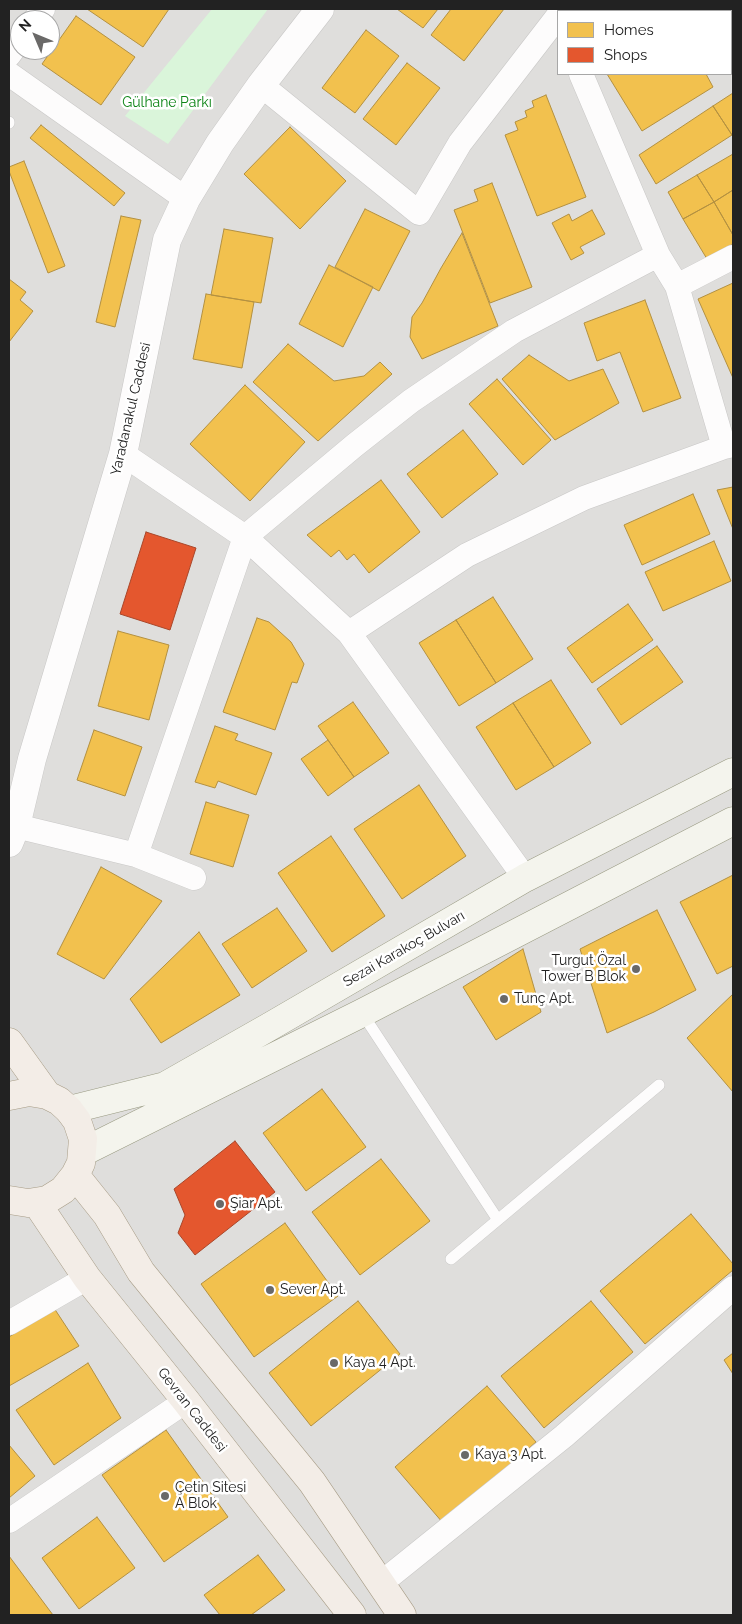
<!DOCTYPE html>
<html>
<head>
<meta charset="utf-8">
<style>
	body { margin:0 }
	#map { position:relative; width:742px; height:1624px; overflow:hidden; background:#f0eeeb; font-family:Raleway,sans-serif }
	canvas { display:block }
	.frame { position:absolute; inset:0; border:10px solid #222; pointer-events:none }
	.legend { position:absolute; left:557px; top:10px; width:175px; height:65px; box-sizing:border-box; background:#fff; border:1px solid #a7a7a7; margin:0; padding:6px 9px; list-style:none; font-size:15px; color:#222 }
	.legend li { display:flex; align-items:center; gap:10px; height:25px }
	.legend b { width:25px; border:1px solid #a7a7a7 }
	.north { position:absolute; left:10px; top:10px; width:50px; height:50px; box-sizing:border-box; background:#fff; border:1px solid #a7a7a7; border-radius:50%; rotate:315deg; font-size:14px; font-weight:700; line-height:20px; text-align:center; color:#222 }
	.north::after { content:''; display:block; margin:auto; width:18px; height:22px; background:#6a6968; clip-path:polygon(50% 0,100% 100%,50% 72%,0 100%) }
</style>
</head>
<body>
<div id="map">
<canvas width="742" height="1624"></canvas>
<div class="frame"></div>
<ul class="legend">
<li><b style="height:14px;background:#f2c14e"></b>Homes</li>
<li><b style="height:14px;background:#e4572e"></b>Shops</li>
</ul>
<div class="north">N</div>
</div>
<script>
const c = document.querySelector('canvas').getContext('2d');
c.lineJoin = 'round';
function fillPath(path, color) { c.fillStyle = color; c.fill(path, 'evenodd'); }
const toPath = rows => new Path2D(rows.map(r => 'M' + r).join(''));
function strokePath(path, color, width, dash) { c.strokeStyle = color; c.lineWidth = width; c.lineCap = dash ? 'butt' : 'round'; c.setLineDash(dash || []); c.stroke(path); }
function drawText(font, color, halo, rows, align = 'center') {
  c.font = font + ' Raleway,sans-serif'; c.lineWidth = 5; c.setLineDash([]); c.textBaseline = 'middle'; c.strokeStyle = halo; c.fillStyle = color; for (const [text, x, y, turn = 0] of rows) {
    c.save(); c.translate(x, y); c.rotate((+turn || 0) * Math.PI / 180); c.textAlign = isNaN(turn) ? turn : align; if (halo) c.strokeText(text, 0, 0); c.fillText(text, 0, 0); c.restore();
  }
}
fillPath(toPath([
	[9,9,733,9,733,1615,9,1615],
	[558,11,731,11,731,74,558,74],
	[20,20,50,20,50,50,20,50]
]), '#dfdedc');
fillPath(toPath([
	[212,9,268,9,168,144,125,116]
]), '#daf5da');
const homes = toPath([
	[87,9,169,9,143,47,87,9],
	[397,9,438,9,423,28,397,9],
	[451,9,504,9,464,61,431,35,451,9],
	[603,9,663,9,661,11,601,11,603,9],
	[687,9,733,9,733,65,731,67,731,11,688,11,687,9],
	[76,16,135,57,101,105,42,64,76,16],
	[366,30,399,56,355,113,322,88,366,30],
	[407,63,440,88,396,145,363,119,407,63],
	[607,74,706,74,713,87,642,131,607,74],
	[733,93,733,134,732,135,713,106,733,93],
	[546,95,586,197,537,216,505,135,518,130,515,122,527,117,525,111,534,107,532,101,546,95],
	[713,106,732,135,656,184,639,155,713,106],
	[41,125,125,193,114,206,30,138,41,125],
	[290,127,346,181,300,229,244,174,290,127],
	[733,154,733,190,714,202,697,175,733,154],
	[24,161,65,266,48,273,9,171,9,167,24,161],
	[697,175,714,202,683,219,668,192,697,175],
	[492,183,532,287,490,303,454,210,478,201,474,190,492,183],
	[733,190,733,235,714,202,733,190],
	[714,202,733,235,733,244,707,259,683,219,714,202],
	[365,209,410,231,379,291,335,267,365,209],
	[592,210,605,234,580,247,584,253,571,260,552,223,569,214,572,221,592,210],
	[121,216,141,220,115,327,96,322,121,216],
	[224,229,273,238,261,303,211,295,224,229],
	[462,233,498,326,422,359,410,337,412,317,422,303,441,268,462,233],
	[329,265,373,287,343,347,299,324,329,265],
	[9,279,26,292,20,300,33,311,9,342,9,279],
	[733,283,733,378,698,299,733,283],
	[206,294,254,302,242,368,193,359,206,294],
	[645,300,681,398,643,412,620,352,597,361,584,323,645,300],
	[288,344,334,381,364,376,380,362,392,374,318,441,253,382,288,344],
	[529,355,569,381,603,369,619,403,555,440,502,379,529,355],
	[497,379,551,440,523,465,469,404,497,379],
	[245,385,305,442,250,501,190,444,245,385],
	[463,430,498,474,442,518,407,474,463,430],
	[381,480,420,532,369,573,354,554,347,560,339,550,331,557,307,535,381,480],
	[733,487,733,529,717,490,733,487],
	[693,494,710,534,642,565,624,525,693,494],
	[714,541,731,581,663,611,645,572,714,541],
	[493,597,533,659,496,683,456,620,493,597],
	[628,604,653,640,592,683,567,648,628,604],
	[257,618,269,622,291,642,304,664,297,683,292,682,275,730,223,712,257,618],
	[456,620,496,683,459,706,419,643,456,620],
	[118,631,169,645,149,720,98,706,118,631],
	[657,646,683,682,621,725,597,689,657,646],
	[551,680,591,743,554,767,513,703,551,680],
	[353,702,389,753,354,777,318,726,353,702],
	[513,703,554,767,516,790,476,727,513,703],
	[215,726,238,734,235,740,272,753,256,795,218,781,215,788,195,782,215,726],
	[94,730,142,747,125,796,77,780,94,730],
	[328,740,354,777,328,796,301,759,328,740],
	[419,785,466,856,402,899,354,829,419,785],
	[206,802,249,815,233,867,190,854,206,802],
	[331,836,385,916,332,952,278,873,331,836],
	[101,867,162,901,104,979,57,954,101,867],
	[733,875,733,966,717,974,680,902,733,875],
	[277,908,307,951,252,988,222,944,277,908],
	[657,910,696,990,654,1012,607,1033,580,949,657,910],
	[199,932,240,995,161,1043,130,999,199,932],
	[523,949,541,1012,496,1040,463,987,523,949],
	[733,994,733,1092,687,1038,733,994],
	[322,1089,366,1147,306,1191,263,1133,322,1089],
	[381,1159,430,1221,360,1275,312,1212,381,1159],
	[691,1214,733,1264,733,1270,645,1344,600,1291,691,1214],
	[285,1223,338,1296,254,1357,201,1284,285,1223],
	[358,1301,400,1354,311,1426,269,1373,358,1301],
	[591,1301,633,1352,544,1428,501,1376,591,1301],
	[54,1308,79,1346,9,1386,9,1337,54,1308],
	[733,1353,733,1374,724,1360,733,1353],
	[88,1363,121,1418,54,1465,16,1410,88,1363],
	[487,1386,536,1442,443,1523,395,1467,487,1386],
	[166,1430,228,1517,164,1562,102,1475,166,1430],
	[9,1445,35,1476,9,1498,9,1445],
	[97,1517,135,1568,79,1609,42,1558,97,1517],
	[258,1555,285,1590,251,1615,220,1615,204,1595,258,1555],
	[9,1556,53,1615,9,1615,9,1556]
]);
fillPath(homes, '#f2c14e');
strokePath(homes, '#b49141', 1);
const shops = toPath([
	[146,532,196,548,170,630,120,614,146,532],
	[235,1141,275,1192,195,1255,178,1233,185,1215,174,1189,235,1141]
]);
fillPath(shops, '#e4572e');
strokePath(shops, '#aa472a', 1);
const service = toPath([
	[9,122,9,123],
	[362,1013,498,1220],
	[451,1259,659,1085]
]);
const minor = toPath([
	[35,20,43,9],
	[9,55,20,40],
	[9,74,186,199],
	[581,74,658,255,677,286,724,447],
	[261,85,419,213,460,143,558,16],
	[677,286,733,257],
	[123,454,245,537,349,633,525,878],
	[349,633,467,555,584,498,724,447,733,445],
	[16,826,136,855,194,878],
	[136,855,245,537,355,445,411,401,514,331,658,255],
	[9,1323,87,1278],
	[9,1521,186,1401],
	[380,1584,564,1436,733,1288]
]);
const tertiary = toPath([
	[9,843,16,826,32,759,123,454,167,240,186,199,220,143,261,85,320,9]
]);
const secondary = toPath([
	[69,1110,165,1086,269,1027,525,878,733,772],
	[83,1152,362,1013,733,821]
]);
const primary = toPath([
	[9,1042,47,1095],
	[9,1096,29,1092,47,1095,59,1101,69,1110,77,1121,83,1139,81,1163,75,1175,63,1190,47,1200,28,1203,9,1200],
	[75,1175,107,1215,141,1272,312,1482,402,1615],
	[36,1202,87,1278,186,1401,352,1615]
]);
strokePath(service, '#c9c8c7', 12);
strokePath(minor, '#c9c8c7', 25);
strokePath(tertiary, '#c9c8c7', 29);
strokePath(secondary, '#999a82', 29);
strokePath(primary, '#a79c86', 29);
strokePath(service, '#fdfcfc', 11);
strokePath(minor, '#fdfcfc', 24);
strokePath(tertiary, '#fdfcfc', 28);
strokePath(secondary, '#f4f4ed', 28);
strokePath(primary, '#f3ede7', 28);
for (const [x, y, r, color] of [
	[636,969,5,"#6a6968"],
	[504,999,5,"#6a6968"],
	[220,1204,5,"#6a6968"],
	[270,1290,5,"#6a6968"],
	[334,1363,5,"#6a6968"],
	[465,1455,5,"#6a6968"],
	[165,1496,5,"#6a6968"]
]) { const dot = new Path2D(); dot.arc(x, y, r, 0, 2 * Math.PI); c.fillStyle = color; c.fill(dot); strokePath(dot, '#fff', 2); }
drawText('14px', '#0c8416', '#fff', [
	["Gülhane Parkı",167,103]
]);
drawText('14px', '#222', '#fff', [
	["Yaradanakul Caddesi",131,409,-77],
	["Sezai Karakoç Bulvarı",404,949,-30],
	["Gevran Caddesi",192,1410,52]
]);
drawText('14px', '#222', '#fff', [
	["Turgut Özal",626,961,"right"],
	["Tower B Blok",626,977,"right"],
	["Tunç Apt.",514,999],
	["Şiar Apt.",230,1204],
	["Sever Apt.",280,1290],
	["Kaya 4 Apt.",344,1363],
	["Kaya 3 Apt.",475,1455],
	["Çetin Sitesi",175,1488],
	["A Blok",175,1504]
], 'left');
</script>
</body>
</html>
